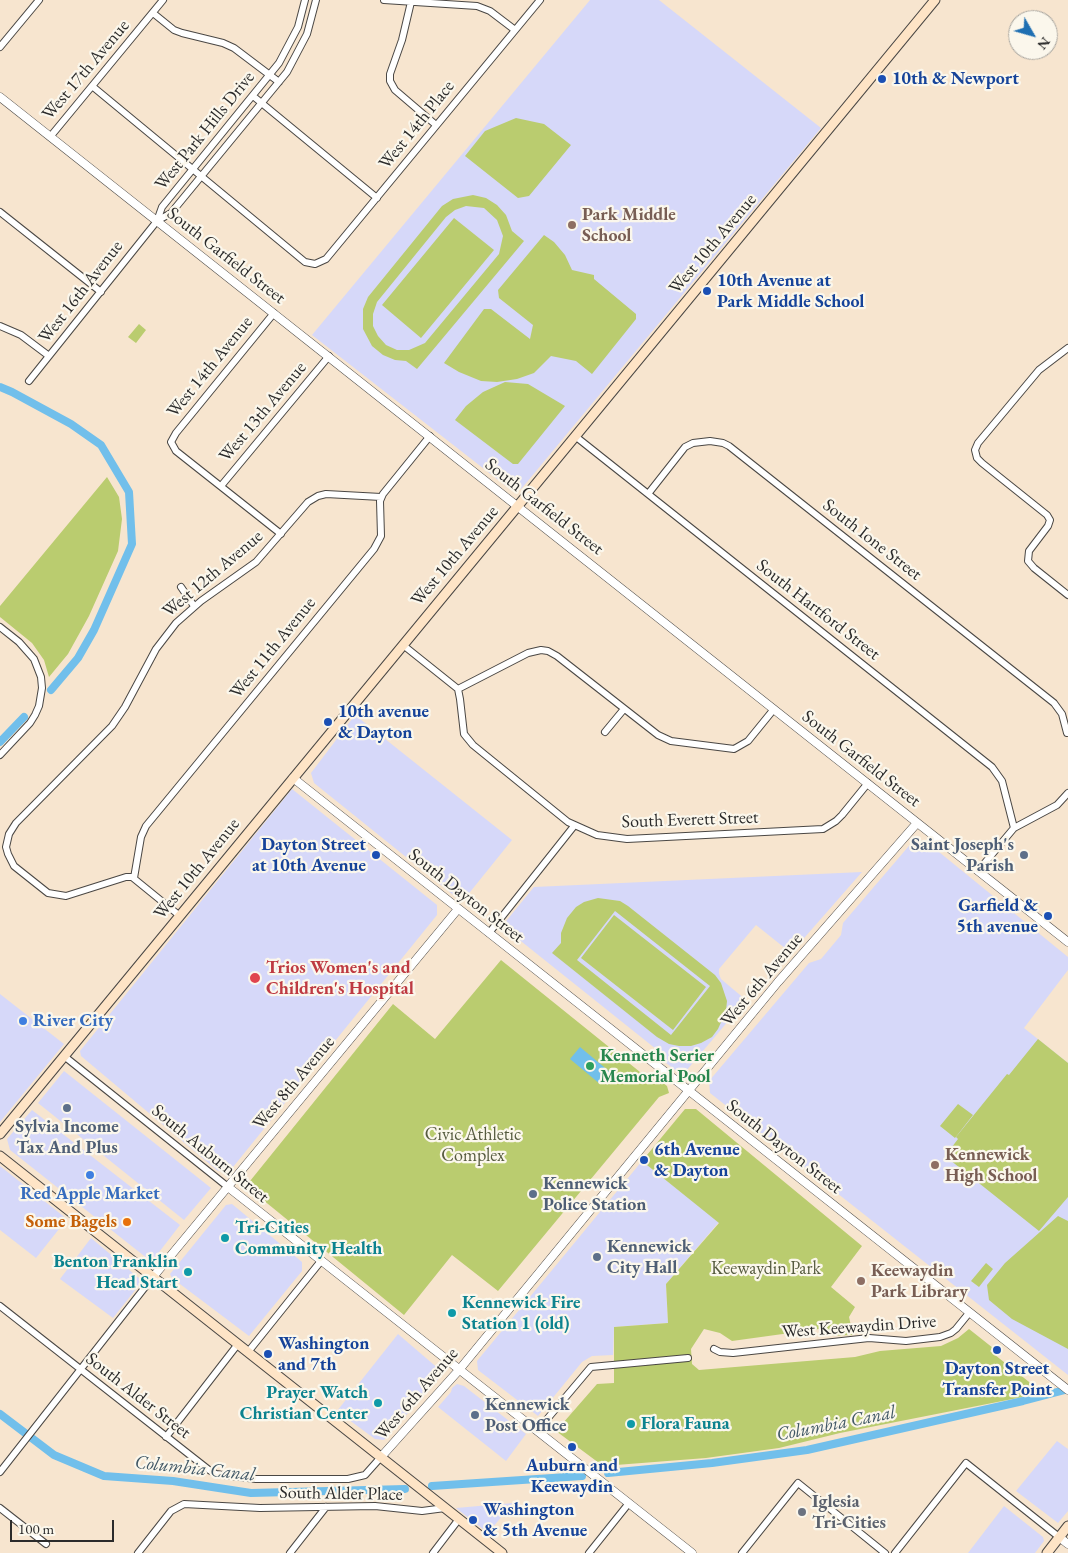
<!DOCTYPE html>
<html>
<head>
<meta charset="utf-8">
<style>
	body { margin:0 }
	#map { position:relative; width:1068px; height:1553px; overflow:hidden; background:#f7e5cf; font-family:"EB Garamond",serif }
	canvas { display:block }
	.north { position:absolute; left:1008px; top:10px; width:50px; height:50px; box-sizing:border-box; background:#fbf7ec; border:1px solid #a8a59f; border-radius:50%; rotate:128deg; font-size:14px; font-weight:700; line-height:20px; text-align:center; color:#2b2b2b }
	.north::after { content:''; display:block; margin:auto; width:18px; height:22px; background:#1f6fb2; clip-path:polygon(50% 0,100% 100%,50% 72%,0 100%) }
	.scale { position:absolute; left:10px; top:1520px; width:104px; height:22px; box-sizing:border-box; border:2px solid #2b2b2b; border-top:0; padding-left:6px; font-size:15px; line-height:18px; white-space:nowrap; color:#2b2b2b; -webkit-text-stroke:4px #fbf7ec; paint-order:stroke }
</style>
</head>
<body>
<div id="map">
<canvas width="1068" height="1553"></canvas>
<div class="north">N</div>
<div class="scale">100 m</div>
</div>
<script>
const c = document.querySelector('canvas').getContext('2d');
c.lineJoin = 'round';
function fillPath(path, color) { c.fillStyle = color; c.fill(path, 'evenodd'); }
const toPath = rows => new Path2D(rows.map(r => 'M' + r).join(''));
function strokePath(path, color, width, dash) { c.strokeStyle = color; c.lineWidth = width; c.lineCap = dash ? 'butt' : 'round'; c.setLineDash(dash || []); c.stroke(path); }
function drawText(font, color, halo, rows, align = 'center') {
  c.font = font + ' "EB Garamond",serif'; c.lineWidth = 4.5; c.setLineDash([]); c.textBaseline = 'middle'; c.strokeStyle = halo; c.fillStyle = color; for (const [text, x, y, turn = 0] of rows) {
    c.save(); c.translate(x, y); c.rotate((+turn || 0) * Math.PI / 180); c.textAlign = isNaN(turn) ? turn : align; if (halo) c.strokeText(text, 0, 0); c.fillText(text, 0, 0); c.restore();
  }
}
fillPath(toPath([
	[590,0,659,0,821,128,522,488,516,492,506,486,312,335],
	[355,715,512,840,462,902,314,783,311,773],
	[292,789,437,905,437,915,229,1172,218,1171,81,1056,80,1051],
	[914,840,928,843,1068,957,1068,970,1024,1028,1068,1063,1068,1375,710,1093,709,1081,809,963,821,959,841,935,843,923],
	[862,872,791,953,756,925,719,969,719,974,721,979,746,1000,686,1071,678,1072,658,1057,656,1049,502,926,534,887],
	[0,994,64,1044,0,1122],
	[64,1071,211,1188,184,1220,38,1103],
	[32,1110,180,1225,153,1260,148,1259,10,1150,7,1139],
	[642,1161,719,1222,666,1284,668,1323,614,1327,613,1355,592,1356,582,1362,538,1416,478,1370,477,1361],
	[0,1166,67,1219,36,1258,0,1230],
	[232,1204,302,1262,302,1271,249,1336,172,1278,170,1274,226,1205],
	[91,1238,140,1279,140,1284,113,1318,60,1279],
	[398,1334,440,1370,441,1376,384,1440,375,1439,337,1411],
	[457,1384,464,1386,526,1434,506,1461,438,1407,451,1392,452,1388],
	[1057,1441,1068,1449,1068,1511,1058,1523,1016,1491],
	[513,1503,488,1533,456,1508],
	[1004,1506,1043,1537,1044,1541,1035,1553,968,1553]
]), '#d6d8f9');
fillPath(toPath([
	[516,118,544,124,571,145,529,196,518,198,465,156,485,131],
	[473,195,486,198,497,205,506,215,512,231,524,241,417,369,406,361,395,360,383,355,372,346,363,329,363,309,368,297,442,206,453,199],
	[466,206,484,208,497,220,503,236,499,254,425,343,409,350,397,350,386,345,378,336,373,326,373,314,377,302,446,217,455,210],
	[454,218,494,250,421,338,382,305],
	[544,235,554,242,565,255,572,270,594,275,594,279,636,314,636,319,592,374,576,361,551,356,534,373,517,379,497,382,481,381,459,372,444,363,484,309,491,309,530,339,533,325,499,298,498,290],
	[139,324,146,330,136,343,128,337],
	[505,382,528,384,565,406,518,464,513,464,455,420,466,406,483,392],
	[107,477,119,497,122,519,118,551,89,616,68,654,49,677,44,660,32,643,0,617,0,606],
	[598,898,620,901,628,906,715,975,721,983,727,1001,726,1011,718,1029,712,1037,701,1043,691,1046,679,1046,669,1044,657,1037,552,953,561,943,561,933,567,918,576,907,584,902],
	[615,911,710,986,671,1035,577,960],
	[614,915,706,987,673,1030,581,958],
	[501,960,640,1072,651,1074,667,1086,669,1093,659,1097,498,1291,452,1255,404,1315,246,1186,393,1004,435,1039],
	[1038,1039,1068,1063,1068,1197,1039,1231,945,1156,958,1139,956,1137,1007,1074,1009,1075],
	[958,1104,973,1115,955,1138,940,1126],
	[685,1109,696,1109,862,1246,831,1287,855,1307,849,1317,853,1335,823,1336,819,1329,732,1341,720,1333,704,1329,691,1349,692,1364,699,1370,855,1357,880,1351,941,1346,958,1338,969,1329,993,1348,990,1351,1043,1393,840,1433,779,1448,706,1458,603,1466,556,1431,597,1384,614,1383,614,1327,668,1323,666,1284,719,1223,642,1161],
	[1058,1216,1068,1221,1068,1349,1012,1319,989,1300,987,1285,1005,1263],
	[986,1263,993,1269,979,1287,971,1281]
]), '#bacc6f');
fillPath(toPath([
	[580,1047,610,1072,600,1084,570,1059]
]), '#71bfeb');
strokePath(toPath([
	[0,387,12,392,71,424,101,445,129,492,132,544,94,630,78,658,51,690],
	[0,742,24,717],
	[0,1414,54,1455,104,1476,173,1481,251,1493,405,1489],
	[608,1473,712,1463,807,1450,1023,1401,1068,1389],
	[432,1486,582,1476]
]), '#71bfeb', 8);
const minor = toPath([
	[384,0,477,6,490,11,515,30],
	[411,2,402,40,390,74,390,81,395,90,436,125],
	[153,13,174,30,182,33,223,43,234,48,279,82],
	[0,47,39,0],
	[92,86,305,262,315,264,326,259,540,0],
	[253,96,377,198],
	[50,137,163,0],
	[0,212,101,292],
	[157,221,171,213,287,72,307,34,316,0],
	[274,313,176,433,171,442,176,451,281,534],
	[0,326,21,335,49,356],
	[1068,348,1039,370,978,443,975,450,977,458,982,463,1047,515,1050,520,1048,526,1029,551,1028,561,1034,568,1068,595],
	[29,381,157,221,162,207,279,63,298,27,305,0],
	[575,436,992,767,1002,781,1014,828],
	[221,486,329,356],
	[648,494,685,447,693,443,710,441,723,443,729,446,1054,703,1062,714,1067,733],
	[181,587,194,606],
	[0,627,19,642,34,659,41,677,42,688,39,706,35,715,30,723,0,755],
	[403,645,458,689,460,699,464,734,473,745,568,822,597,835,627,839,823,829,836,821,842,815,868,783],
	[458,689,528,653,541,650,548,651,557,656,658,735,671,741,734,749,748,741,774,709],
	[605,732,624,709],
	[978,871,1014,828,1057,805,1068,793],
	[134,878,141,837,146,826,374,549,381,536,380,501,383,494,430,436],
	[180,916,132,877,126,877,66,896,48,893,14,866,8,854,6,847,9,834,16,823,112,726,125,707,156,649,176,623,201,601,256,562,308,502,318,496,326,494,381,497],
	[489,933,574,826],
	[64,1056,228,1187],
	[0,1306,209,1470,216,1474,256,1479,348,1479,365,1475,381,1457],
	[714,1349,720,1352,733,1353,869,1338,906,1341,940,1337,951,1333,956,1329,969,1313],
	[248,1352,321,1261],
	[537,1431,591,1367,688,1358],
	[166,1437,238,1344],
	[0,1472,153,1277],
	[0,1508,46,1544],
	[138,1553,171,1511,184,1504,260,1508,375,1506,422,1511,445,1508],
	[290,1553,326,1507],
	[433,1553,459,1519],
	[589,1553,629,1503],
	[742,1553,798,1483,885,1553],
	[895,1553,966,1463,1059,1537]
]);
const tertiary = toPath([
	[0,97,1068,942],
	[293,778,1068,1390],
	[228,1187,692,1553],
	[153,1277,458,909],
	[381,1457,459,1370,778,982,917,823],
	[1059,1537,1068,1544]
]);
const secondary = toPath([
	[0,1134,935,0],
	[0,1156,502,1553],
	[1047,1553,1068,1526]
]);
strokePath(minor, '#4a4744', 8);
strokePath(tertiary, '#4a4744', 9);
strokePath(secondary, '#4a4744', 11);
strokePath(minor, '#fff', 6);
strokePath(tertiary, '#fff', 8);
strokePath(secondary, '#fee4c6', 9);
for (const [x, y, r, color] of [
	[882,79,5,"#1a4fb4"],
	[572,225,5,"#8d6e63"],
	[707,291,5,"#1a4fb4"],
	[328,722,5,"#1a4fb4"],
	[376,855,5,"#1a4fb4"],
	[1024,855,5,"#5c6f8a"],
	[1048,916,5,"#1a4fb4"],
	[255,978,6,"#e0444e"],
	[23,1021,5,"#3f7fe0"],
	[590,1066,5,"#2e9e5b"],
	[67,1108,5,"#5c6f8a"],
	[644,1160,5,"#1a4fb4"],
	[935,1165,5,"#8d6e63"],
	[90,1175,5,"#3f7fe0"],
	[533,1194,5,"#5c6f8a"],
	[127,1222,5,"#e8710a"],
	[225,1238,5,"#0f9aa8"],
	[597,1257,5,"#5c6f8a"],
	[188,1272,5,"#0f9aa8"],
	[861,1281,5,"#8d6e63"],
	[452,1313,5,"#0f9aa8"],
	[997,1350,5,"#1a4fb4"],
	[268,1354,5,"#1a4fb4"],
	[378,1403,5,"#0f9aa8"],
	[475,1415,5,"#5c6f8a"],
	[631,1424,5,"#0f9aa8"],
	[572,1447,5,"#1a4fb4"],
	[802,1512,5,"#6b7280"],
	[473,1520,5,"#1a4fb4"]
]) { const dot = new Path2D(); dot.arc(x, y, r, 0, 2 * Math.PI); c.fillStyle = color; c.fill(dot); strokePath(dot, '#fbf7ec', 2); }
drawText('18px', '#2b2b2b', '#fbf7ec', [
	["West 17th Avenue",86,70,-50],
	["West 14th Place",417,125,-51],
	["West Park Hills Drive",205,131,-51],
	["West 10th Avenue",713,244,-50],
	["South Garfield Street",226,256,38],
	["West 16th Avenue",81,292,-52],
	["West 14th Avenue",210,367,-51],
	["West 13th Avenue",263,412,-50],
	["South Garfield Street",544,507,38],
	["South Ione Street",872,540,38],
	["West 10th Avenue",455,556,-50],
	["West 12th Avenue",213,574,-40],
	["South Hartford Street",818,610,38],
	["West 11th Avenue",273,648,-51],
	["South Garfield Street",861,759,38],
	["South Everett Street",690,820,-2],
	["West 10th Avenue",197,869,-51],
	["South Dayton Street",466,896,38],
	["West 6th Avenue",762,980,-50],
	["West 8th Avenue",294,1083,-50],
	["South Dayton Street",784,1147,38],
	["South Auburn Street",210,1154,39],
	["West Keewaydin Drive",859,1327,-4],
	["West 6th Avenue",417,1394,-49],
	["South Alder Street",138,1396,38],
	["South Alder Place",341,1494,1]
]);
drawText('bold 18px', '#164399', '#fbf7ec', [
	["10th & Newport",892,79],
	["10th Avenue at",717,281],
	["Park Middle School",717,302],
	["10th avenue",338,712],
	["& Dayton",338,733],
	["Dayton Street",366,845,"right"],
	["at 10th Avenue",366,866,"right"],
	["Garfield &",1038,906,"right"],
	["5th avenue",1038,927,"right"],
	["6th Avenue",654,1150],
	["& Dayton",654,1171],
	["Washington",278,1344],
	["and 7th",278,1365],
	["Dayton Street",997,1369,"center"],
	["Transfer Point",997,1390,"center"],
	["Auburn and",572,1466,"center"],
	["Keewaydin",572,1487,"center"],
	["Washington",483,1510],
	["& 5th Avenue",483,1531]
], 'left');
drawText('bold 18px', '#785e54', '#fbf7ec', [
	["Park Middle",582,215],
	["School",582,236],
	["Kennewick",945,1155],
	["High School",945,1176],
	["Keewaydin",871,1271],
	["Park Library",871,1292]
], 'left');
drawText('bold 18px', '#4e5e75', '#fbf7ec', [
	["Saint Joseph's",1014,845,"right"],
	["Parish",1014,866,"right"],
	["Sylvia Income",67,1127,"center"],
	["Tax And Plus",67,1148,"center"],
	["Kennewick",543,1184],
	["Police Station",543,1205],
	["Kennewick",607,1247],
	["City Hall",607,1268],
	["Kennewick",485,1405],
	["Post Office",485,1426]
], 'left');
drawText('bold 18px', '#be3a42', '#fbf7ec', [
	["Trios Women's and",266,968],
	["Children's Hospital",266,989]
], 'left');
drawText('bold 18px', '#366cbe', '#fbf7ec', [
	["River City",33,1021],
	["Red Apple Market",90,1194,"center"]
], 'left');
drawText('bold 18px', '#27864d', '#fbf7ec', [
	["Kenneth Serier",600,1056],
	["Memorial Pool",600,1077]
], 'left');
drawText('18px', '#565b3f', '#fbf7ec', [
	["Civic Athletic",473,1135],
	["Complex",473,1156],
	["Keewaydin Park",766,1269]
]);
drawText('bold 18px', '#c56008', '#fbf7ec', [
	["Some Bagels",117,1222]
], 'right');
drawText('bold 18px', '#0d838f', '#fbf7ec', [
	["Tri-Cities",235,1228],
	["Community Health",235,1249],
	["Benton Franklin",178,1262,"right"],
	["Head Start",178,1283,"right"],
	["Kennewick Fire",462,1303],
	["Station 1 (old)",462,1324],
	["Prayer Watch",368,1393,"right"],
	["Christian Center",368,1414,"right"],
	["Flora Fauna",641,1424]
], 'left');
drawText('bold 18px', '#5b616d', '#fbf7ec', [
	["Iglesia",812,1502],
	["Tri-Cities",812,1523]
], 'left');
drawText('italic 19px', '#405765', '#fbf7ec', [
	["Columbia Canal",836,1424,-11],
	["Columbia Canal",195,1469,6]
]);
</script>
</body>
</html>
